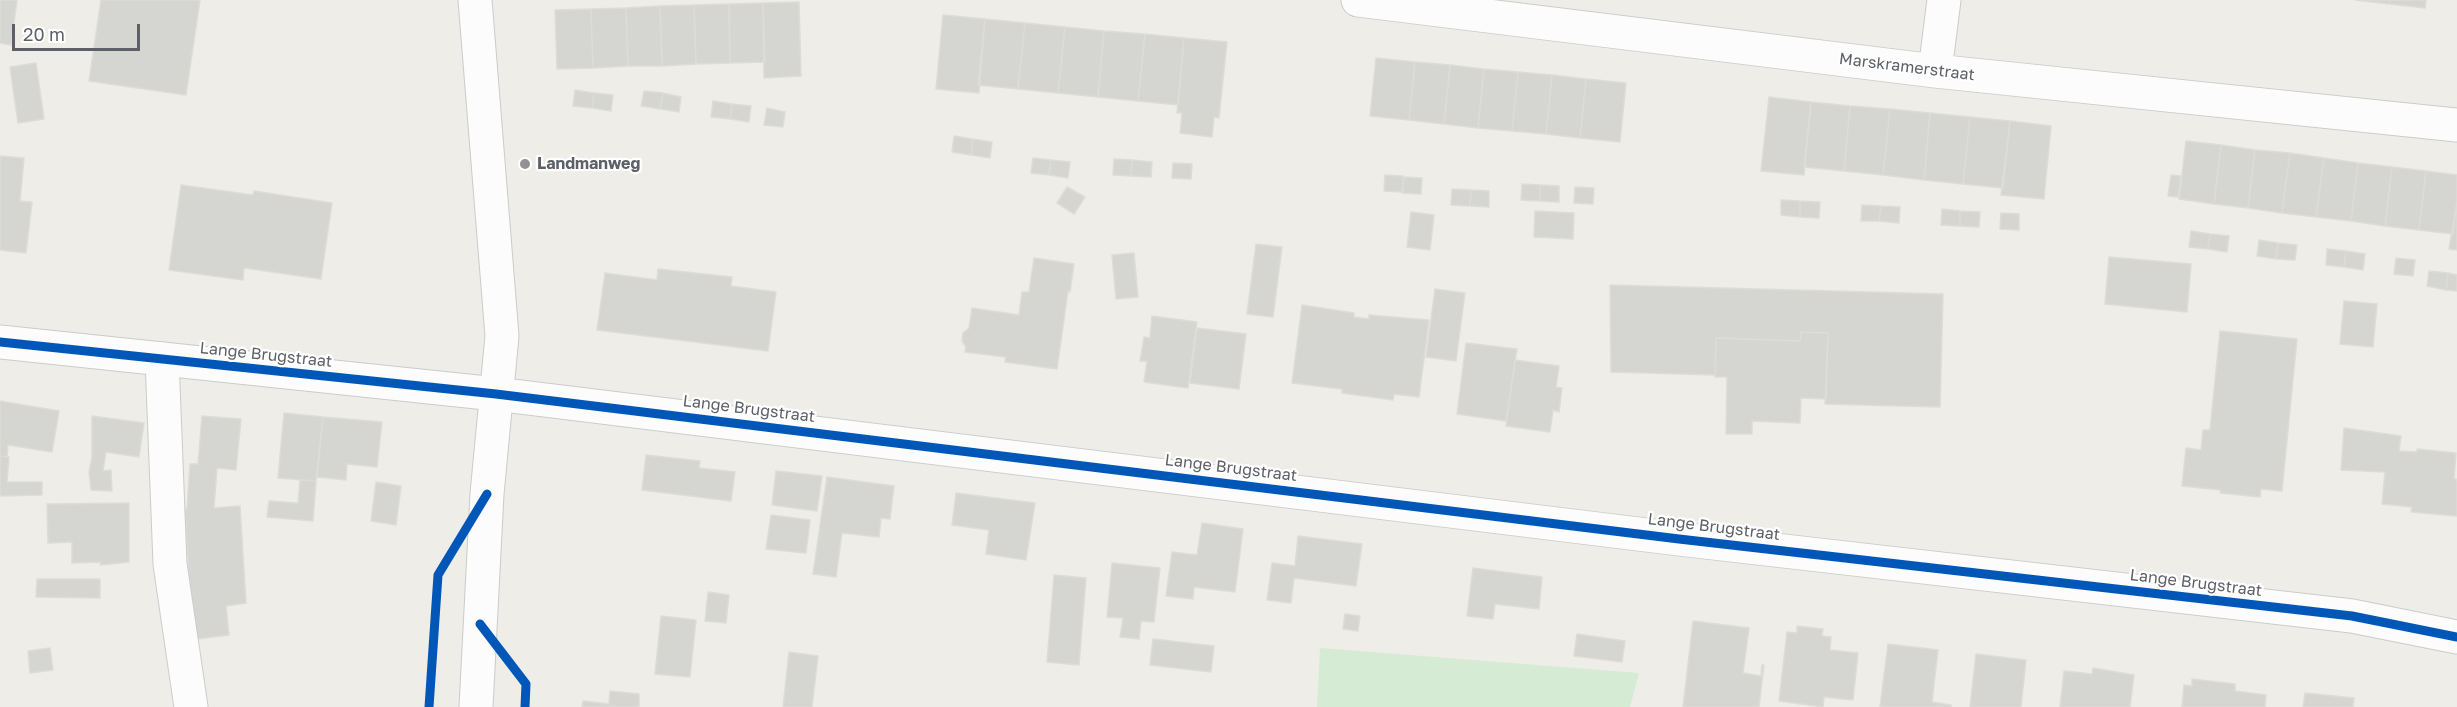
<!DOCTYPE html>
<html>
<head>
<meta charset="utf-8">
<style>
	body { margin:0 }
	#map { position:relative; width:2457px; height:707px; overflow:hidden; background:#eeede8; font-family:"Golos Text",sans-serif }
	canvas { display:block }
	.scale { position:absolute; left:12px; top:24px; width:128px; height:27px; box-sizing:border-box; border:3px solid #5d6167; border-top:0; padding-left:8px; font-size:18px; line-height:21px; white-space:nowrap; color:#5d6167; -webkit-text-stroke:4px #fff; paint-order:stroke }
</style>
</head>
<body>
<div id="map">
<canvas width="2457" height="707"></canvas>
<div class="scale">20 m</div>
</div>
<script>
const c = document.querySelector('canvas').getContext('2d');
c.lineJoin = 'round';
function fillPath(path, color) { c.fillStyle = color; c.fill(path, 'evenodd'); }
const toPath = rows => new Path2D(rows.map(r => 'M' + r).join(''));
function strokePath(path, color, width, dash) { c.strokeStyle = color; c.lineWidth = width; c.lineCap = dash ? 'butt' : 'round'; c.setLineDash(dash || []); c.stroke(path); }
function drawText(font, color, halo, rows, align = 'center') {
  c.font = font + ' "Golos Text",sans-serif'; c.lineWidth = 4.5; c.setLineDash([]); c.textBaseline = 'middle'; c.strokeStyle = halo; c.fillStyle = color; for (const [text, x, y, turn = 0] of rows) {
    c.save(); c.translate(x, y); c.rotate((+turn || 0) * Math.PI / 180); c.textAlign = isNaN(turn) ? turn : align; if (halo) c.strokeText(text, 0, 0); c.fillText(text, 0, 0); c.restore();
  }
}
fillPath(toPath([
	[1320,648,1639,673,1630,707,1317,707]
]), '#d5ebd4');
const building = toPath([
	[0,0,17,0,11,45,0,43,0,0],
	[101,0,200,0,186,95,89,81,101,0],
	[2355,0,2390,0,2389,4,2355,0],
	[2390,0,2426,0,2425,8,2389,4,2390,0],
	[799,2,801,76,764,78,763,3,799,2],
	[763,3,765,62,730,63,729,4,763,3],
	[729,4,730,63,696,64,694,5,729,4],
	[694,5,696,64,662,66,660,6,694,5],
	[660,6,662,66,628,66,626,8,660,6],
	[626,8,628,66,593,68,591,9,626,8],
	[591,9,593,68,557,69,555,10,591,9],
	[943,15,985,19,979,93,936,89,943,15],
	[985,19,1025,23,1018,89,978,85,985,19],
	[1025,23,1065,27,1058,93,1018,89,1025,23],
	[1065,27,1104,31,1098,97,1058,93,1065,27],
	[1104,31,1145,34,1138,101,1098,97,1104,31],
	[1145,34,1184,38,1178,105,1138,101,1145,34],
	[1184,38,1227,42,1219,118,1214,117,1212,137,1180,133,1182,113,1177,113,1184,38],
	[1376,58,1415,62,1409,120,1370,116,1376,58],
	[1415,62,1450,65,1444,124,1409,120,1415,62],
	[36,63,44,119,18,123,10,67,36,63],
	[1450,65,1484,69,1478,128,1444,124,1450,65],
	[1484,69,1518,72,1512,131,1478,128,1484,69],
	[1518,72,1552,75,1546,134,1512,131,1518,72],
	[1552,75,1586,79,1580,138,1546,134,1552,75],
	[1586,79,1626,83,1620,142,1580,138,1586,79],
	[575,90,594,93,592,108,573,106,575,90],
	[644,91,663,93,660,109,641,106,644,91],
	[594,93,613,95,611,111,592,108,594,93],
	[663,93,681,97,679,112,660,109,663,93],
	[1769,97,1811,102,1804,175,1761,171,1769,97],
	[713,101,732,104,730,119,711,117,713,101],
	[1811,102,1850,106,1844,171,1804,167,1811,102],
	[732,104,751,106,749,122,730,119,732,104],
	[1850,106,1890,109,1883,175,1844,171,1850,106],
	[767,108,785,112,783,127,764,125,767,108],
	[1890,109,1930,113,1924,180,1883,175,1890,109],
	[1930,113,1970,117,1963,184,1924,180,1930,113],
	[1970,117,2010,121,2003,188,1963,184,1970,117],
	[2010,121,2051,126,2044,199,2001,195,2010,121],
	[954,136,973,139,971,155,952,152,954,136],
	[973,139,992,142,990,158,971,155,973,139],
	[2186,141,2221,145,2214,204,2179,199,2186,141],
	[2221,145,2255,150,2248,208,2214,204,2221,145],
	[2255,150,2290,153,2282,213,2248,208,2255,150],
	[2290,153,2324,158,2316,217,2282,213,2290,153],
	[0,156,24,158,20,201,32,202,26,253,0,250,0,156],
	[1033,158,1051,160,1049,175,1031,173,1033,158],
	[2324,158,2358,163,2351,221,2316,217,2324,158],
	[1114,159,1132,160,1131,176,1113,175,1114,159],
	[1051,160,1070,162,1068,178,1049,175,1051,160],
	[1132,160,1152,162,1151,177,1131,176,1132,160],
	[1173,163,1192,164,1191,179,1172,178,1173,163],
	[2358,163,2392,167,2385,226,2351,221,2358,163],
	[2392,167,2426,171,2419,230,2385,226,2392,167],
	[2426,171,2457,175,2457,201,2453,234,2419,230,2426,171],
	[1385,175,1403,176,1403,192,1384,191,1385,175],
	[2171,175,2181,176,2178,197,2168,196,2171,175],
	[1404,177,1422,178,1421,194,1402,193,1404,177],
	[1522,184,1540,185,1540,201,1521,200,1522,184],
	[181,185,253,195,254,191,332,203,321,279,244,268,243,280,169,270,181,185],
	[1540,185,1559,186,1559,202,1540,201,1540,185],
	[1067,187,1085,197,1074,214,1057,203,1067,187],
	[1575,187,1594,188,1593,204,1574,203,1575,187],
	[1452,189,1471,190,1470,206,1451,205,1452,189],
	[1471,190,1489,191,1489,207,1470,206,1471,190],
	[1781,200,1800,201,1800,217,1781,215,1781,200],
	[1800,201,1820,202,1819,218,1800,217,1800,201],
	[2457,201,2457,250,2449,249,2457,201],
	[1862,205,1881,206,1879,221,1861,221,1862,205],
	[1881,206,1900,207,1899,223,1879,221,1881,206],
	[1942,209,1960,211,1960,226,1941,225,1942,209],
	[1535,211,1574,213,1573,239,1534,237,1535,211],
	[1960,211,1980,212,1979,227,1960,226,1960,211],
	[1411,212,1434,215,1430,250,1407,247,1411,212],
	[2001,213,2019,214,2019,230,2000,229,2001,213],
	[2191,231,2210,234,2208,249,2189,247,2191,231],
	[2210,234,2229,236,2227,252,2208,249,2210,234],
	[2259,240,2278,243,2276,259,2257,256,2259,240],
	[2278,243,2297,245,2295,260,2276,259,2278,243],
	[1256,244,1282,247,1273,317,1247,314,1256,244],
	[2327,249,2346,251,2344,267,2326,265,2327,249],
	[2346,251,2365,254,2363,270,2344,267,2346,251],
	[1134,253,1138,297,1116,299,1112,255,1134,253],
	[2109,257,2191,264,2187,312,2105,304,2109,257],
	[1034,258,1074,264,1070,292,1068,291,1057,369,1005,362,1006,357,965,352,966,347,962,341,963,333,969,328,972,308,1019,315,1022,292,1029,292,1034,258],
	[2396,258,2415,260,2413,276,2394,274,2396,258],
	[658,269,732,277,731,286,776,292,768,351,597,330,605,273,657,280,658,269],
	[2429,271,2448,273,2446,290,2427,286,2429,271],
	[2448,273,2457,275,2457,291,2446,290,2448,273],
	[1610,285,1943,294,1940,407,1825,404,1828,333,1801,332,1800,341,1716,338,1715,375,1611,372,1610,285],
	[1435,289,1465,293,1456,361,1426,357,1435,289],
	[2344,301,2377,304,2373,347,2340,344,2344,301],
	[1302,305,1354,313,1354,317,1369,319,1369,315,1429,320,1419,397,1394,394,1393,400,1342,393,1342,389,1292,383,1302,305],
	[1152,316,1197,322,1188,388,1144,382,1147,361,1140,361,1144,337,1150,338,1152,316],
	[1197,328,1246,334,1239,389,1190,383,1197,328],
	[2220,331,2297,339,2282,491,2261,489,2260,497,2220,493,2221,490,2182,486,2186,448,2201,450,2203,430,2210,430,2220,331],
	[1801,332,1828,333,1826,399,1801,398,1800,423,1752,421,1752,434,1726,434,1727,377,1715,377,1716,338,1800,341,1801,332],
	[1466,343,1517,349,1506,421,1457,414,1466,343],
	[1515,360,1559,366,1556,387,1562,388,1559,412,1553,410,1550,432,1506,426,1515,360],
	[0,401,59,411,52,452,8,445,7,457,0,456,0,401],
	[284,413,323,417,316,481,278,478,284,413],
	[92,416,144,423,139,457,106,452,103,471,111,470,112,491,91,490,89,472,92,457,92,416],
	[202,416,241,419,236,470,217,468,214,508,240,506,246,603,226,606,229,635,197,639,191,607,185,509,187,509,190,464,198,464,202,416],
	[323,417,382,422,377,467,347,464,346,480,317,477,323,417],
	[2344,428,2401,436,2399,451,2417,452,2417,449,2456,453,2454,479,2456,479,2457,483,2457,516,2411,512,2412,507,2382,504,2385,472,2341,470,2344,428],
	[646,455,700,461,699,468,735,472,731,501,642,490,646,455],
	[0,456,9,457,7,482,42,482,42,495,0,496,0,456],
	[776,471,822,476,817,511,772,505,776,471],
	[827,477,894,486,890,519,881,518,879,537,842,533,836,577,813,574,827,477],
	[300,480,316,481,313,521,267,517,269,501,298,503,300,480],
	[376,482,401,486,396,525,371,521,376,482],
	[956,493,1035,503,1026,560,986,554,989,530,952,525,956,493],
	[129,503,129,562,100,565,101,562,72,563,72,542,48,543,47,504,129,503],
	[771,515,810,520,806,553,766,549,771,515],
	[1202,523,1243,529,1235,592,1194,587,1193,599,1166,596,1172,552,1197,555,1202,523],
	[1298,536,1362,544,1356,586,1294,578,1291,603,1267,600,1272,563,1295,566,1298,536],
	[1112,563,1160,568,1154,622,1141,621,1139,639,1120,637,1123,618,1107,617,1112,563],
	[1473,568,1542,577,1539,609,1495,604,1493,619,1467,616,1473,568],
	[1054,575,1086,578,1079,665,1047,662,1054,575],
	[37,579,100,579,100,598,36,597,37,579],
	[708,592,729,595,726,623,705,621,708,592],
	[1345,614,1360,616,1358,631,1343,629,1345,614],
	[661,616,696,620,690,677,655,674,661,616],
	[1693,621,1749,628,1743,673,1761,676,1762,665,1764,665,1759,707,1683,707,1693,621],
	[1797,626,1823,629,1822,636,1831,637,1830,650,1858,653,1853,700,1824,697,1823,707,1779,701,1787,632,1797,633,1797,626],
	[1577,634,1625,641,1622,662,1574,656,1577,634],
	[1153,639,1214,646,1211,672,1150,665,1153,639],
	[1888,644,1938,650,1932,702,1951,705,1951,707,1880,707,1888,644],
	[50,648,53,670,30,673,28,651,50,648],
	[789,652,818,656,812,707,783,707,789,652],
	[1976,654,2026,660,2021,707,1970,707,1976,654],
	[2093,668,2134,675,2130,707,2060,707,2064,671,2092,674,2093,668],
	[2192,679,2235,684,2235,691,2266,695,2265,707,2182,707,2184,685,2192,686,2192,679],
	[610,691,639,694,639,707,582,707,583,701,609,704,610,691],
	[2305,693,2354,698,2353,707,2303,707,2305,693]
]);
fillPath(building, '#d5d5d2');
strokePath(building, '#dedcd8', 1.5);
const minor = toPath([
	[475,0,502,336,487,494,476,707],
	[1358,0,1935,71,2457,125],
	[1935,71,1944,0],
	[162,359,170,564,191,707]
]);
const tertiary = toPath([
	[0,342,496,394,1679,539,2352,616,2457,637]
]);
strokePath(minor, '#cbcbca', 35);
strokePath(tertiary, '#cbcbca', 35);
strokePath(minor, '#fcfcfc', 33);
strokePath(tertiary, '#fcfcfc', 33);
strokePath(toPath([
	[0,342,496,394,1679,539,2352,616,2457,637],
	[480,624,526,684,525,707],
	[429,707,438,575,487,494]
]), '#0057b8', 9);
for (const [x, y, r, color] of [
	[525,164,6,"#909294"]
]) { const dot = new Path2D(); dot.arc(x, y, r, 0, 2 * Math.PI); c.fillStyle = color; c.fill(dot); strokePath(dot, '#fff', 2); }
drawText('16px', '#5d6167', '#fff', [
	["Marskramerstraat",1907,67,7],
	["Lange Brugstraat",266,355,6],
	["Lange Brugstraat",749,409,7],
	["Lange Brugstraat",1231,468,7],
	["Lange Brugstraat",1714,527,7],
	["Lange Brugstraat",2196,583,7]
]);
drawText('bold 16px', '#5d6167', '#fff', [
	["Landmanweg",537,164]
], 'left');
</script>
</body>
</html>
